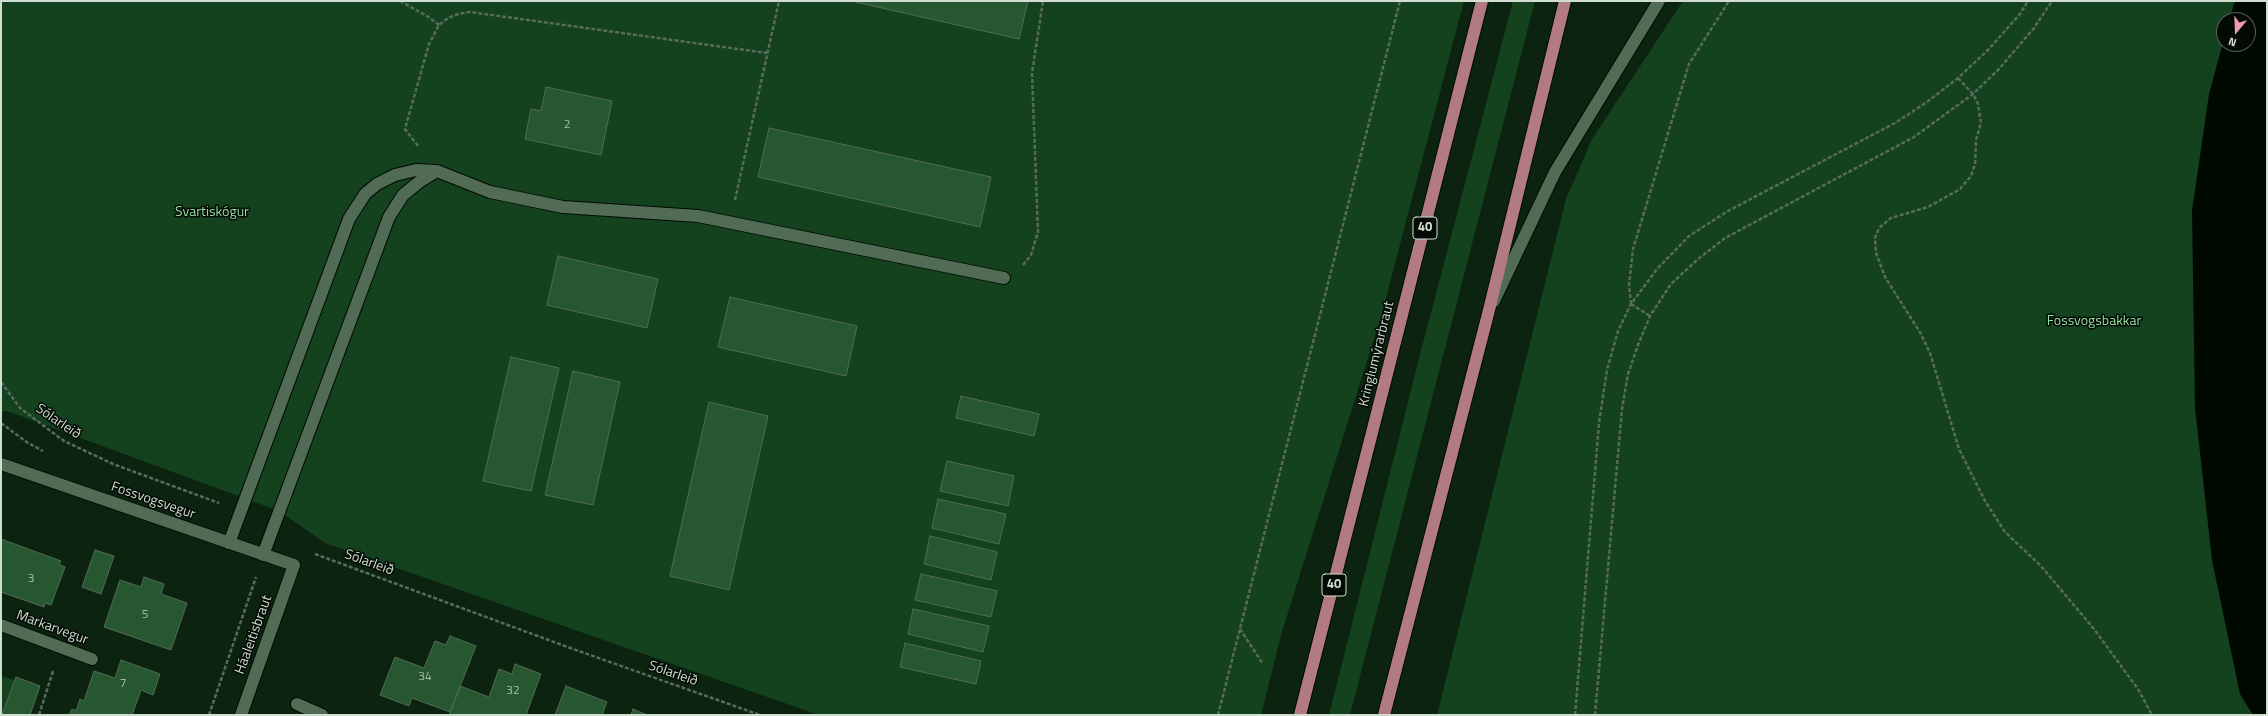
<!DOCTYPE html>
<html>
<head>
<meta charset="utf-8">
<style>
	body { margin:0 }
	#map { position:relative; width:2268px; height:716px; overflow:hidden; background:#0c2310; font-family:"Titillium Web",sans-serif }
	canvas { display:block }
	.frame { position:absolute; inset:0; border:2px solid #d0ded1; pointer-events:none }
	.north { position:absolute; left:2216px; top:12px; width:40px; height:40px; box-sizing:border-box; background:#030a04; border:1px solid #555f56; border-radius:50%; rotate:199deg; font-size:11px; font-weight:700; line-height:16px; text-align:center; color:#d0ded1 }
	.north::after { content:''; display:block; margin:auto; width:14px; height:18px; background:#f29aad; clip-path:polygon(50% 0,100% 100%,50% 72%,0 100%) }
</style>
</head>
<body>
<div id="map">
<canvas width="2268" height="716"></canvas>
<div class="frame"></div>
<div class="north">N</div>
</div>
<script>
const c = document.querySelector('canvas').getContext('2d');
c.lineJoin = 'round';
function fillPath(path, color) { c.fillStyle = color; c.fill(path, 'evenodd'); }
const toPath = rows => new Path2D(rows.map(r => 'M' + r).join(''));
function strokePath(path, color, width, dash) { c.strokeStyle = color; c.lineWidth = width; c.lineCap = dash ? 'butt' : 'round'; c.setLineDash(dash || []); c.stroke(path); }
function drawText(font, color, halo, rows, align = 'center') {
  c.font = font + ' "Titillium Web",sans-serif'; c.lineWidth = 3; c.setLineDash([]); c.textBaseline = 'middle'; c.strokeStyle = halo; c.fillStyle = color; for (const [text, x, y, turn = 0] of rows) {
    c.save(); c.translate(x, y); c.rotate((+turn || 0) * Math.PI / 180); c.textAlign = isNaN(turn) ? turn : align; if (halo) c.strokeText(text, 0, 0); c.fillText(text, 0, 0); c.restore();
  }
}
fillPath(toPath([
	[1,1,1464,1,1382,313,1281,635,1261,715,819,715,325,543,279,511,7,411,1,412],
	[1513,1,1535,1,1350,715,1329,715,1418,362],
	[1683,1,2267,1,2267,715,1437,715,1566,199,1592,139],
	[2224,20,2248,20,2248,44,2224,44],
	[1,676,15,680,2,715,1,715]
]), '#14411e');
fillPath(toPath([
	[2235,1,2267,1,2267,715,2253,715,2240,694,2212,560,2195,408,2192,211,2209,94,2224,39,2224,44,2248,44,2248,20,2229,20]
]), '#000900');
const building = toPath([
	[851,1,1028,1,1019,39,851,1],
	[546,87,612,101,601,155,525,139,531,109,541,111,546,87],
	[769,128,991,177,980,227,758,177,769,128],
	[558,256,658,279,647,328,547,305,558,256],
	[730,297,857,326,846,376,718,347,730,297],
	[511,357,559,368,531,491,483,481,511,357],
	[573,371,620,382,593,505,545,495,573,371],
	[961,396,1039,414,1034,436,956,418,961,396],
	[709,402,768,416,729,590,670,576,709,402],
	[947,461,1014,476,1008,506,940,491,947,461],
	[938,499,1006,514,999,544,932,528,938,499],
	[930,536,997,552,991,580,924,564,930,536],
	[1,539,61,561,59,564,65,567,51,605,45,603,44,607,1,592,1,539],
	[95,550,114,556,101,594,82,587,95,550],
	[921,574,997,591,991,617,915,600,921,574],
	[144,577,164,584,161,594,187,603,171,650,104,627,120,580,141,587,144,577],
	[913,609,989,626,983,652,908,634,913,609],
	[450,636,476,646,450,712,412,698,409,706,380,695,395,657,424,668,435,641,446,645,450,636],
	[905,643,981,661,976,684,900,667,905,643],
	[121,660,160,674,153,695,141,690,132,715,69,715,72,709,76,711,80,699,84,701,94,671,115,678,121,660],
	[515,664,541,674,526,715,449,715,460,686,489,697,499,669,512,674,515,664],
	[16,677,40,686,30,715,2,715,16,677],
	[566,686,607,702,602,715,555,715,566,686],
	[633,709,647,715,631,715,633,709]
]);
fillPath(building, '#275730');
strokePath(building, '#526b55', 1);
const lane = toPath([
	[1494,301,1555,172,1659,1],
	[229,543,349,219,365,194,377,184,395,175,416,170,437,171,490,192,563,207,698,216,1004,278],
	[263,555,389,217,403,195,419,182,437,171]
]);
const street = toPath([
	[1,464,294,565,241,715],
	[1,625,92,659],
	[297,704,322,715]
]);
const primary = toPath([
	[1300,715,1482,1],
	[1384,715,1488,314,1565,1]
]);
strokePath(lane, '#000c01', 14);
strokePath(street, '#000c01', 14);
strokePath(primary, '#000c01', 14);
strokePath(toPath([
	[400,1,427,16,439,25],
	[1958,78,1973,94,1978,104,1981,123,1976,140,1975,164,1971,176,1960,189,1928,207,1891,218,1879,228,1875,238,1876,253,1885,277,1921,334,1930,353,1959,449,1985,501,2005,532,2041,566,2094,629,2138,689,2152,715],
	[418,146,405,129,429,44,439,25,448,18,458,14,470,12,767,53],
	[735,200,779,1],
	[1023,265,1031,255,1038,232,1032,73,1043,1],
	[1631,304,1629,285,1633,249,1689,64,1729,1],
	[1631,304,1650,316],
	[1,382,20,408,64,441,113,464,219,503],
	[1,423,28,443,43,451],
	[315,554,573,649,760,715],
	[1240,629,1263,664],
	[39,715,53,671],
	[209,715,256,577],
	[1218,715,1400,1],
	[1575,715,1599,423,1607,370,1618,331,1631,304,1657,269,1689,236,1728,211,1895,123,1927,102,1958,78,1988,50,2020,14,2028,1],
	[1595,715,1622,409,1628,374,1638,345,1650,316,1671,284,1697,260,1725,238,1914,137,1973,94,1999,69,2034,28,2052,1]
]), '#596c5c', 2.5, [4, 2]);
strokePath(lane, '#526b55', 12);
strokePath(street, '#526b55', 12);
strokePath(primary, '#b17b81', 12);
drawText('12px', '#a6bca9', null, [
	["2",567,125],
	["3",31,579],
	["5",145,615],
	["34",425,677],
	["7",123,684],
	["32",513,691]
]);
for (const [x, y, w] of [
	[1425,228,24],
	[1334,585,24]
]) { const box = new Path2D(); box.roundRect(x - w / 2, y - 11, w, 22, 3); c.fillStyle = '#030a04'; c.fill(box); strokePath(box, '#d0ded1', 1); }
drawText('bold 13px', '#d0ded1', null, [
	["40",1425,228],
	["40",1334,585]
]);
drawText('14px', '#94dd9e', '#030a04', [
	["Svartiskógur",212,213],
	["Fossvogsbakkar",2094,322]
]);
drawText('14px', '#d0ded1', '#030a04', [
	["Kringlumýrarbraut",1377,354,-76],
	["Sólarleið",58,422,34],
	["Fossvogsvegur",153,501,19],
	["Sólarleið",369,563,20],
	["Markarvegur",52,628,20],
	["Háaleitisbraut",254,635,-70],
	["Sólarleið",673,674,19]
]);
</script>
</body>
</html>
